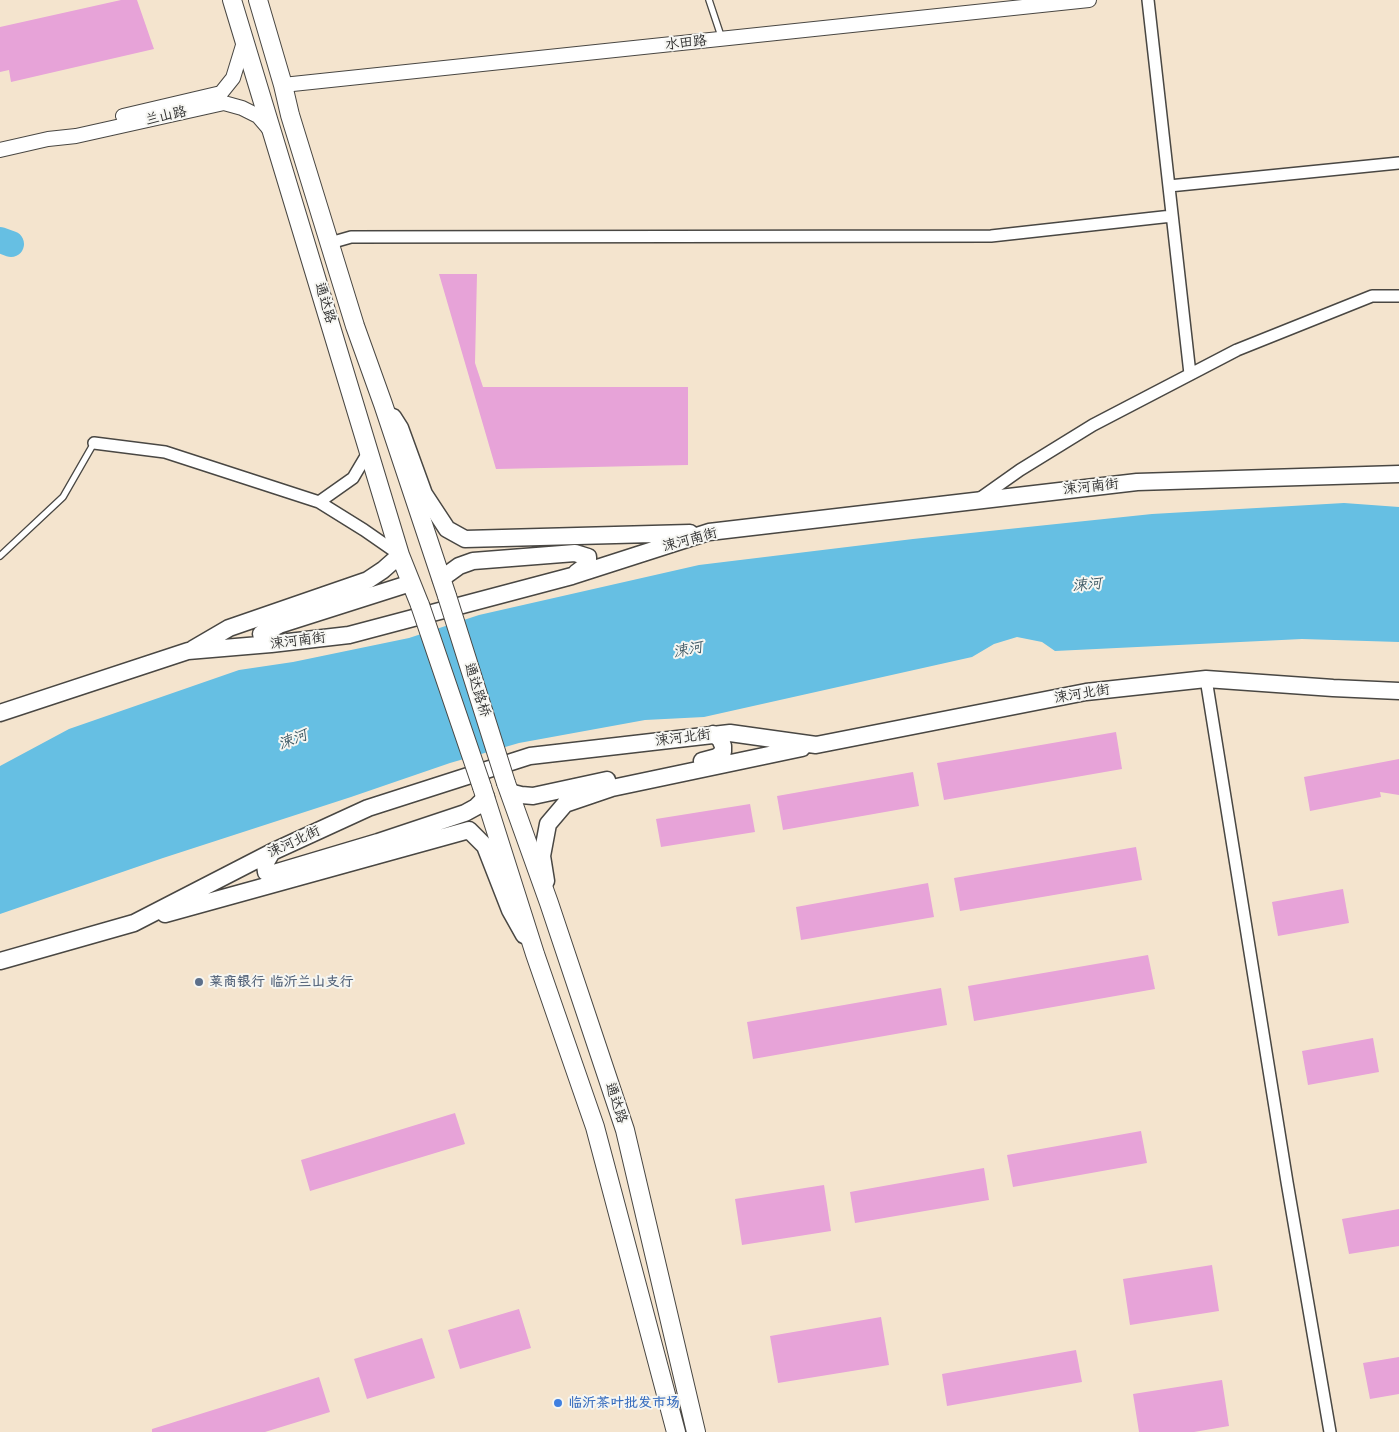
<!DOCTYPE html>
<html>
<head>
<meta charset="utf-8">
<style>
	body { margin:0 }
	canvas { display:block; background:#f4e4ce }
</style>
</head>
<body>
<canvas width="1399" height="1432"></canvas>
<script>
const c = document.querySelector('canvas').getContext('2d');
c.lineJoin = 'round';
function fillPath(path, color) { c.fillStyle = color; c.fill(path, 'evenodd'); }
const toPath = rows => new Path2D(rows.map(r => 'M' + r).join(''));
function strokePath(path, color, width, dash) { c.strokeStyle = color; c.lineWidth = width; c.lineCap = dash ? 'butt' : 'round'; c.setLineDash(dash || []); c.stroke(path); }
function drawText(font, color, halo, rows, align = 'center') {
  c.font = font + ' "Playpen Sans","LXGW WenKai TC",sans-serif'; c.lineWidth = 4; c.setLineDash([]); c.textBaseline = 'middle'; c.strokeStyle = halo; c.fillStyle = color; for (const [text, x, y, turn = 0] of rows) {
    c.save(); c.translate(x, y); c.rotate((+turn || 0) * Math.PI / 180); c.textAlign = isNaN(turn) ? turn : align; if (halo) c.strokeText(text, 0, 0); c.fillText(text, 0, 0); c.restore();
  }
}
fillPath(toPath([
	[1344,503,1399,507,1399,642,1302,639,1055,651,1042,642,1017,637,994,644,972,657,704,717,645,720,519,743,450,763,351,797,163,858,0,914,0,766,69,729,239,670,293,662,409,638,479,615,699,565,913,539,1152,514]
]), '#66bfe3');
strokePath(toPath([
	[0,240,11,244]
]), '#66bfe3', 26);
fillPath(toPath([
	[121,0,137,0,154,49,11,82,9,70,0,72,0,27],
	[439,274,477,274,475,363,483,387,688,387,688,465,496,469],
	[1116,732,1122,769,944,800,937,763],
	[1399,759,1399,795,1380,792,1381,797,1310,811,1304,777],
	[913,772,919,806,783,830,777,796],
	[750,804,755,832,661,847,656,819],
	[1136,847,1142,880,960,911,954,878],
	[928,883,934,917,801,940,796,907],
	[1343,889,1349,923,1278,936,1272,902],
	[1148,955,1155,989,974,1021,968,986],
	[941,988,947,1025,753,1059,747,1022],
	[1373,1038,1379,1072,1308,1085,1302,1051],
	[455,1113,465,1144,310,1191,301,1160],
	[1141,1131,1147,1163,1013,1187,1007,1155],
	[984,1168,989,1200,855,1223,850,1192],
	[824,1185,831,1231,742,1245,735,1199],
	[1399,1209,1399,1246,1349,1254,1342,1219],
	[1212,1265,1219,1311,1130,1325,1123,1279],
	[519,1309,531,1348,460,1369,448,1330],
	[881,1317,889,1365,778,1383,770,1336],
	[422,1338,435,1378,367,1399,354,1359],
	[1076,1350,1082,1382,947,1406,942,1374],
	[1399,1357,1399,1394,1370,1399,1363,1363],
	[319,1377,330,1412,265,1432,152,1432,152,1429],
	[1222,1380,1229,1426,1194,1432,1139,1432,1133,1394]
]), '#e7a3d8');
const service = toPath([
	[709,0,722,39],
	[0,556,63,497,94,443]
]);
const minor = toPath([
	[1148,0,1190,374],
	[1169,186,1399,163],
	[330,243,351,237,991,236,1172,216],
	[94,443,165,452,319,502,364,530,400,555],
	[979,499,1020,470,1093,425,1237,350,1372,296,1399,296],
	[319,502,353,478,369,451],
	[1206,679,1287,1182,1330,1432]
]);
const tertiary = toPath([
	[283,85,1089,0],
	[123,116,221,93,233,78,244,42],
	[0,150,48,139,76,136,224,103,242,108,258,116,270,130]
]);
const secondary = toPath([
	[393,417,400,428,424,494,447,529,465,539,690,533],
	[441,579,459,566,473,561,575,553,588,557,588,564,576,573],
	[271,644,261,634,279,625,411,583],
	[193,649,229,628,368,580,383,570,400,555],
	[0,713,188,651,271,644,349,635,572,576,709,532,1137,482,1399,474],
	[702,761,717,757,723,752,723,746,720,739,713,734],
	[509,792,521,795,533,796,607,780],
	[272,852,265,864,266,872,274,873,378,842,465,813,476,807,486,797],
	[546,881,542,856,548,824,565,804,612,788,802,748],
	[165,914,469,830,485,846,510,910,524,935],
	[0,961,134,923,272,852,368,808,530,756,730,733,816,745,1086,692,1206,679,1333,688,1399,691]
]);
const primary = toPath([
	[232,0,400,555,420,605],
	[258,0,283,85,290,115,355,326,383,404,447,596],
	[506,783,549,903,625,1130,696,1432],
	[482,787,535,954,595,1127,676,1432]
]);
strokePath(service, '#494743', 8);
strokePath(minor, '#494743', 14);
strokePath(tertiary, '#494743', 16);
strokePath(secondary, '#494743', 19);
strokePath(primary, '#494743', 20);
strokePath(service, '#fff', 5.5);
strokePath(minor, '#fff', 11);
strokePath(tertiary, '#fff', 14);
strokePath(secondary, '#fff', 16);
strokePath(primary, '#fff', 18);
const primaryBridge = toPath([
	[447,596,506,783],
	[420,605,482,787]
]);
strokePath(primaryBridge, '#494743', 20, []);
strokePath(primaryBridge, '#fff', 18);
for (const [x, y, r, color] of [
	[199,982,5,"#5c6f8a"],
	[558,1403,5,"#3f7fe0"]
]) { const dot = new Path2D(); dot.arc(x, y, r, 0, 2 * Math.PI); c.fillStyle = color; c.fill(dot); strokePath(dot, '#f6f6f2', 2); }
drawText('14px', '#2b2b2b', '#f6f6f2', [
	["水田路",686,43,-6],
	["兰山路",166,116,-13],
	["通达路",325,303,73],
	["涑河南街",1091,487,-6],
	["涑河南街",690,540,-15],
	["涑河南街",298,641,-7],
	["通达路桥",477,690,72],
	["涑河北街",1082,694,-9],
	["涑河北街",683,738,-7],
	["涑河北街",294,842,-25],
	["通达路",616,1103,72]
]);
drawText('bold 14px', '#4e5e75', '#f6f6f2', [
	["莱商银行 临沂兰山支行",209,982]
], 'left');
drawText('bold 14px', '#366cbe', '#f6f6f2', [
	["临沂茶叶批发市场",568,1403]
], 'left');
drawText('italic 15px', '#3d5762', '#f6f6f2', [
	["涑河",1087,585,-5],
	["涑河",688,650,-11],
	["涑河",293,740,-21]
]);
</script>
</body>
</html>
